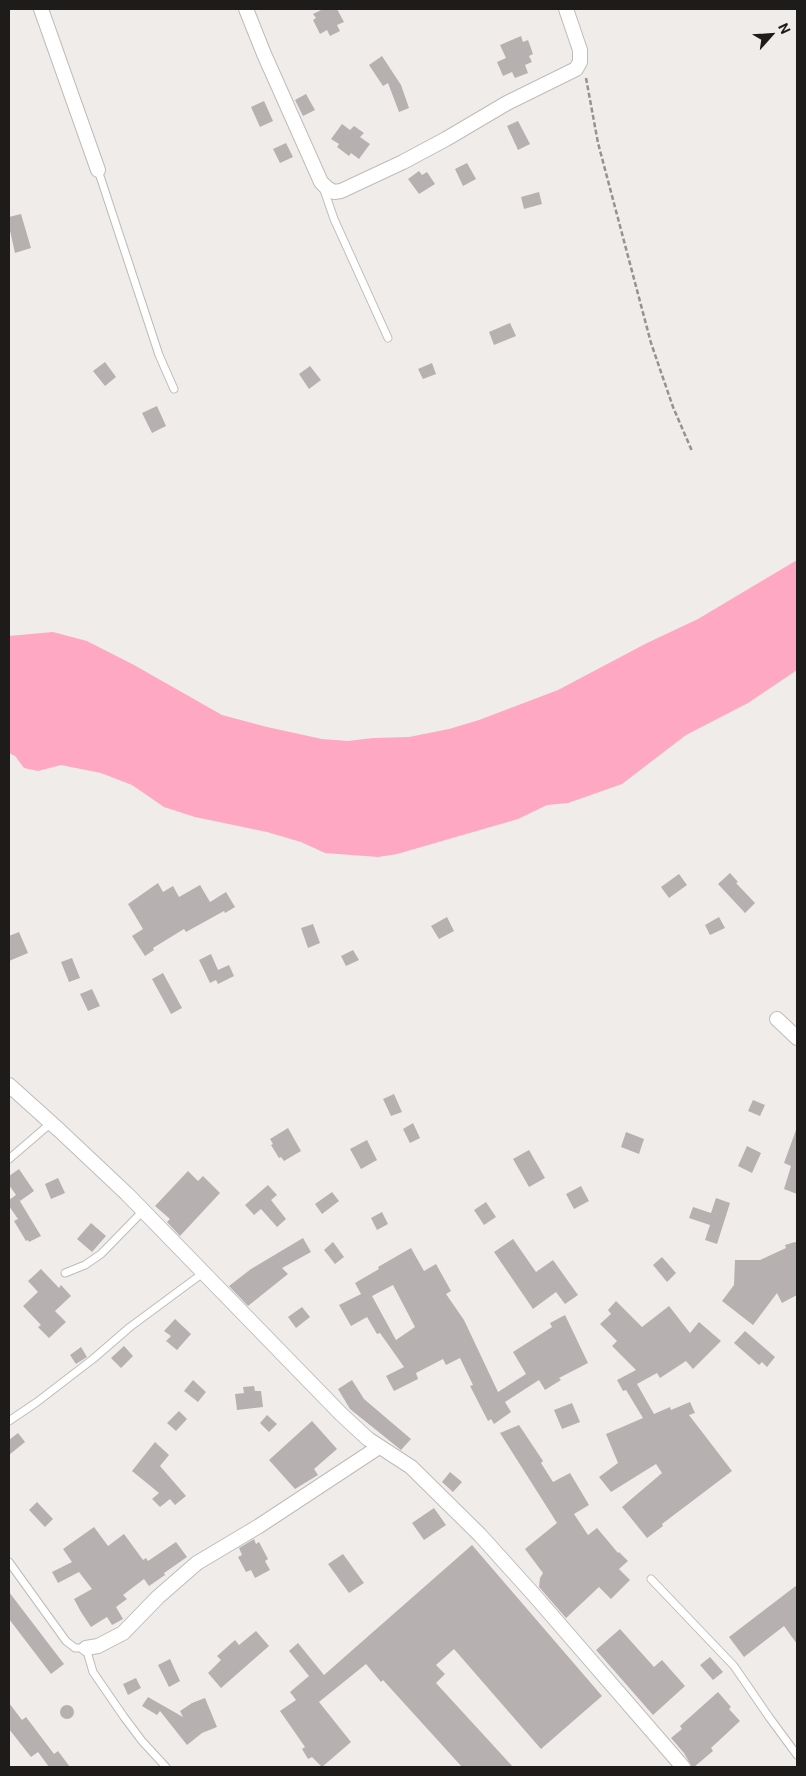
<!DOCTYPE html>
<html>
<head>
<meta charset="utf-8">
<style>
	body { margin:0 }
	#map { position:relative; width:806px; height:1776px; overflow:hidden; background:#f0ecea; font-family:Roboto,sans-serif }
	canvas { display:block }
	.frame { position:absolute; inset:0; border:10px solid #1d1c1b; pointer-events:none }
	.north { position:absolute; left:746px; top:10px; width:50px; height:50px; -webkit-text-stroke:4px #f0ecea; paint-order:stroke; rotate:64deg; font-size:14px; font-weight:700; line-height:20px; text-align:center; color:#1d1c1b }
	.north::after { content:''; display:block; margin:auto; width:18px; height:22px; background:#1d1c1b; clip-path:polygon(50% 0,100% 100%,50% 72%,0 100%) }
</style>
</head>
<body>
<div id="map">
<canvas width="806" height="1776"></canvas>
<div class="frame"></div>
<div class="north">N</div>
</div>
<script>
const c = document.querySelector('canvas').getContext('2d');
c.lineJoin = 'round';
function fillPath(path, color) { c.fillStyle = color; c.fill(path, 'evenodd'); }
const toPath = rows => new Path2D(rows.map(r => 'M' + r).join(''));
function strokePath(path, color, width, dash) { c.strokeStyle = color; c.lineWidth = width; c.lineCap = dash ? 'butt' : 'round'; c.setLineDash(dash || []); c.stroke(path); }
fillPath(toPath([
	[797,560,797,670,748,703,686,735,622,784,568,803,547,805,518,819,397,854,378,857,325,853,301,842,267,832,195,817,164,807,132,785,101,773,61,765,38,771,24,768,15,756,9,753,9,636,53,632,87,641,134,665,222,715,267,727,322,739,348,741,373,738,409,737,449,729,479,720,558,690,647,643,698,619]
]), '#ffa8c4');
fillPath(toPath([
	[323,9,337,9,344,22,337,25,340,31,330,36,327,30,320,34,313,20,316,18,313,14],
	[521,36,523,42,528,40,533,54,529,56,532,62,525,65,528,73,515,78,512,72,503,76,497,62,506,58,500,45],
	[382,56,401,85,409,108,399,112,388,83,383,86,369,65],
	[306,94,315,110,303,116,295,100],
	[264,101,273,121,260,127,251,107],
	[518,121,530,144,518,150,507,126],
	[342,124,350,130,354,126,364,133,360,137,370,144,359,159,351,153,349,156,337,147,339,144,331,139],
	[286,143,293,157,280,163,273,149],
	[467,163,476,179,463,186,455,169],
	[419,171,422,175,427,172,435,184,419,194,408,179],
	[539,192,542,204,524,209,521,197],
	[21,214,31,248,15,253,9,226,9,217],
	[510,323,516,336,494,345,489,332],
	[105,362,116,377,105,386,93,371],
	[432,363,436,374,423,379,418,369],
	[310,366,321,380,309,389,299,374],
	[157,406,166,426,152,433,142,413],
	[730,873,738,882,736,883,755,903,745,913,718,884],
	[679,874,687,885,669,898,661,887],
	[158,883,163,892,173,886,179,897,200,885,210,902,226,892,235,907,225,913,224,911,186,932,184,929,153,948,154,950,145,956,132,936,143,929,128,904],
	[447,917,454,931,439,939,431,926],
	[719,917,725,928,710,935,705,925],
	[313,924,320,943,308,948,301,928],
	[19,932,28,953,9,961,9,936],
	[353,950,359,960,346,966,341,956],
	[211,954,218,970,229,965,234,976,218,984,216,980,210,983,199,960],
	[72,958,80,978,69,982,61,962],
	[163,973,182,1008,171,1014,152,979],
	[92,989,100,1006,88,1011,80,994],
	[394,1094,402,1112,391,1116,383,1099],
	[753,1100,765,1105,760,1116,748,1111],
	[413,1123,420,1138,410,1143,403,1129],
	[288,1128,301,1151,284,1161,281,1157,279,1158,271,1145,273,1144,270,1139],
	[796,1130,797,1131,797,1194,784,1189,791,1166,784,1163],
	[626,1132,644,1139,639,1154,621,1147],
	[367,1140,377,1160,361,1169,350,1149],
	[747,1146,761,1153,752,1173,738,1166],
	[529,1150,545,1178,529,1187,513,1159],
	[19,1169,34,1191,20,1201,18,1198,41,1236,29,1242,28,1240,26,1241,14,1221,18,1219,9,1206,9,1200,16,1195,9,1185,9,1176],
	[188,1171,198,1181,203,1176,220,1193,180,1236,167,1222,170,1219,155,1206],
	[58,1178,65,1193,51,1199,45,1184],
	[268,1185,277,1195,271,1200,286,1219,277,1227,261,1209,254,1215,245,1205],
	[581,1186,589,1201,574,1209,566,1194],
	[332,1192,339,1201,322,1214,315,1204],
	[716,1198,730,1203,717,1244,705,1240,710,1225,689,1218,693,1207,711,1213],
	[486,1202,496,1217,484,1225,474,1210],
	[382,1212,388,1224,377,1230,371,1218],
	[91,1223,106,1236,92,1252,77,1239],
	[303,1238,311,1252,282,1268,288,1274,248,1306,229,1286,251,1269],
	[513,1239,536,1272,553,1260,578,1295,565,1304,556,1292,533,1309,494,1252],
	[333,1242,344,1257,335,1264,324,1250],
	[795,1242,797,1243,797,1295,782,1303,777,1293,753,1325,722,1301,734,1285,735,1260,760,1260,786,1248,785,1245],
	[411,1248,424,1271,436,1264,451,1291,446,1294,464,1320,498,1392,526,1374,513,1352,552,1327,550,1323,565,1315,588,1363,559,1378,561,1380,545,1390,539,1380,505,1402,511,1412,494,1424,491,1419,488,1421,470,1386,473,1385,460,1358,446,1365,443,1359,416,1373,418,1379,394,1391,386,1376,404,1367,380,1333,377,1334,367,1317,351,1326,339,1305,361,1294,355,1283,379,1269,378,1267],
	[393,1285,415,1327,396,1340,372,1296],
	[662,1257,676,1273,667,1282,653,1265],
	[41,1269,59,1288,61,1285,71,1296,55,1311,66,1322,49,1338,38,1327,41,1325,23,1306,38,1292,28,1281],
	[616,1301,642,1327,669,1306,690,1333,699,1322,721,1341,693,1369,686,1361,660,1378,657,1373,637,1384,654,1414,670,1407,671,1410,690,1402,695,1413,689,1415,732,1471,662,1524,663,1526,647,1538,622,1507,662,1473,656,1464,611,1492,599,1477,618,1463,606,1434,643,1418,626,1390,623,1391,617,1380,636,1370,612,1346,617,1341,600,1324,611,1314,608,1310],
	[302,1307,310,1317,296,1328,288,1317],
	[175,1319,191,1334,177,1350,166,1341,171,1336,164,1331],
	[745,1331,775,1357,767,1367,762,1362,759,1365,734,1343],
	[124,1346,133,1356,121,1368,111,1358],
	[81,1347,87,1357,76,1364,70,1355],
	[193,1380,206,1392,198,1402,184,1391],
	[352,1380,364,1399,411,1439,401,1450,350,1409,338,1389],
	[254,1386,255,1391,261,1391,263,1407,237,1410,235,1394,244,1393,243,1387],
	[572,1403,580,1422,562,1429,554,1410],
	[179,1411,187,1419,176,1431,167,1423],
	[267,1415,277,1424,269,1432,260,1423],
	[312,1421,337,1449,314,1469,318,1475,295,1489,269,1460],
	[519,1425,543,1461,541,1463,553,1482,570,1473,589,1505,574,1514,588,1535,597,1528,618,1553,619,1552,628,1561,619,1569,630,1580,611,1599,599,1587,566,1618,539,1587,540,1578,543,1573,525,1549,557,1523,500,1433],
	[18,1433,25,1442,9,1455,9,1440],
	[155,1442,169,1455,160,1466,186,1496,175,1505,170,1499,160,1507,152,1499,159,1493,132,1471],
	[450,1472,462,1482,453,1492,442,1482],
	[37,1502,53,1519,45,1527,29,1510],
	[434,1508,446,1525,424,1540,412,1523],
	[94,1527,108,1546,124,1534,143,1560,146,1558,148,1561,176,1542,187,1557,164,1573,165,1575,149,1586,144,1579,123,1595,127,1599,116,1607,123,1619,112,1625,107,1617,91,1627,81,1612,74,1599,92,1589,79,1572,58,1583,52,1572,72,1562,63,1549],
	[254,1539,256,1544,259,1542,268,1559,265,1561,270,1570,255,1578,251,1570,246,1572,238,1557,242,1555,239,1548],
	[472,1545,602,1696,541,1749,454,1649,436,1665,445,1674,436,1683,513,1767,462,1767,383,1680,381,1682,366,1664,319,1702,351,1742,322,1767,312,1757,308,1759,302,1749,305,1747,280,1711,296,1700,290,1692,309,1676,289,1651,298,1643,324,1675],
	[343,1554,364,1583,349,1593,328,1564],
	[797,1585,797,1644,784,1626,744,1657,729,1637],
	[9,1592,64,1664,51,1674,9,1619],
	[620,1629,654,1667,662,1660,685,1686,653,1715,596,1650],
	[256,1631,269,1646,221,1688,208,1673,221,1660,217,1656,235,1640,239,1645],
	[710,1657,723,1672,713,1680,700,1665],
	[170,1659,180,1681,169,1687,158,1665],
	[136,1678,141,1688,128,1695,123,1684],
	[718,1692,731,1707,729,1709,740,1721,711,1748,713,1751,694,1767,692,1767,684,1753,671,1738,682,1729,680,1726],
	[148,1697,183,1717,180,1711,192,1703,205,1698,217,1727,202,1733,187,1745,160,1711,157,1715,142,1706],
	[9,1703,22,1720,26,1717,54,1754,58,1751,70,1767,49,1767,38,1752,31,1757,9,1729],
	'60 1712a7 7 0 1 1 14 0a7 7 0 1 1-14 0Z'
]), '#b6b1b0');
const lane = toPath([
	[98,170,159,355,174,389],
	[323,187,334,219,388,338],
	[9,1159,51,1123],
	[65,1273,85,1265,101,1254,143,1211],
	[9,1421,37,1402,93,1359,130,1327,203,1273],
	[9,1562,66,1641,75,1648,86,1648,93,1672,124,1717,142,1741,166,1767],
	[651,1579,734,1666,769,1717,797,1755]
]);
const street = toPath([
	[41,9,98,170],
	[246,9,264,54,321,182,327,188,334,192,341,191,403,162,446,139,507,103,576,69,580,62,580,50,566,9],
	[777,1019,797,1038],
	[9,1085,59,1130,127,1194,341,1414,368,1439,411,1467,480,1535,535,1596,683,1767],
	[86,1648,98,1646,123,1633,158,1597,197,1563,259,1526,379,1447]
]);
strokePath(lane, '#bfbbb9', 9);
strokePath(street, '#bfbbb9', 16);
strokePath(toPath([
	[586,78,598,143,651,343,673,407,692,451]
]), '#959391', 2.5, [5, 2.5]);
strokePath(lane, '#fff', 7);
strokePath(street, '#fff', 14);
</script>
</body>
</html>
